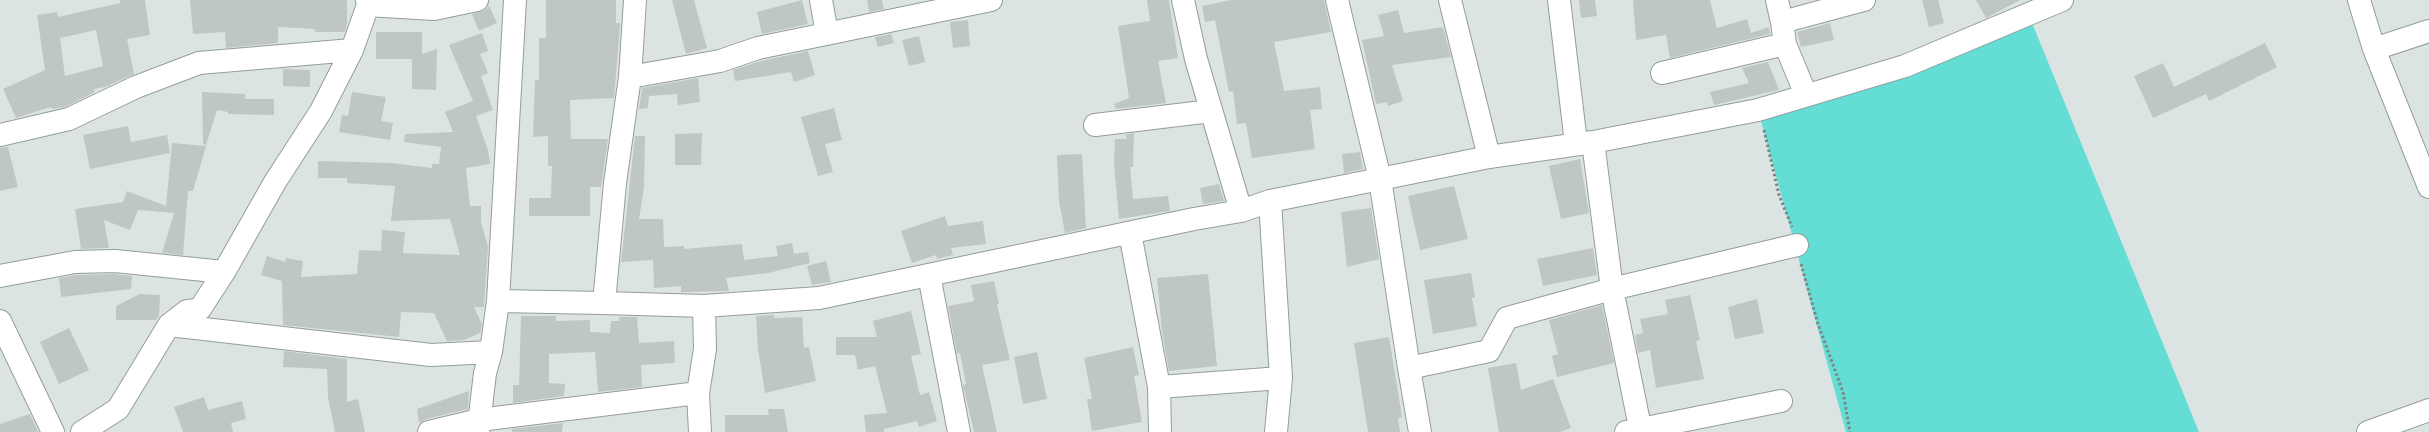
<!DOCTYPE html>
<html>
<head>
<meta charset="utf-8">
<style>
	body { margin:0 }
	canvas { display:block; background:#dbe4e3 }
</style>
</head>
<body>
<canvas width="2429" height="432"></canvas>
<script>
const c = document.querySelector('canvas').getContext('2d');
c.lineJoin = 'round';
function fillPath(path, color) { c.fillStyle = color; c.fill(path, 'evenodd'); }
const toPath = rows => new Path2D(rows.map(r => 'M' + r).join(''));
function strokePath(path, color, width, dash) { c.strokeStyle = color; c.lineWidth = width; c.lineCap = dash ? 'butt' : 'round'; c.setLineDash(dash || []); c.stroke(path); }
fillPath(toPath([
	[2028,13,2199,432,1846,432,1758,110]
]), '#64ddd5');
fillPath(toPath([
	[120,0,145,0,150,35,127,39,134,74,105,87,94,89,95,92,65,107,52,109,51,107,16,118,3,89,45,70,37,15,57,12,58,17,120,3],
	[96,30,103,66,65,76,60,38],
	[190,0,347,0,347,24,345,32,315,32,315,29,278,27,278,43,226,48,225,32,193,34],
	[546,0,616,0,616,23,620,23,619,38,614,98,570,100,571,139,608,139,601,187,590,187,590,216,529,216,529,198,551,198,552,166,548,166,548,136,533,137,535,80,539,80,539,38,546,38],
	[672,0,694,0,707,48,686,54],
	[802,0,808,24,762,34,757,12],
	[867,0,882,0,884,9,869,12],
	[1147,0,1169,0,1178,58,1158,61,1166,103,1116,109,1114,104,1129,98,1118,26,1150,21],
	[1231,0,1324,0,1331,32,1274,42,1284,91,1320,87,1322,109,1310,110,1315,149,1252,158,1246,123,1237,124,1233,91,1229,92,1215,20,1205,22,1202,6],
	[1579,0,1595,0,1597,16,1581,18],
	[1633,0,1710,0,1717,28,1747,19,1751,33,1769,27,1770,34,1670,58,1666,35,1636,40],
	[1922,0,1938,0,1944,23,1929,27],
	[1976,0,2020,0,1986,18],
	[489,6,497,23,479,31,472,14,485,10],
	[1398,10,1404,33,1443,27,1451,57,1392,65,1403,101,1388,106,1387,102,1376,104,1362,40,1384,36,1378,15],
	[968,20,970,46,953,48,950,22],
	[1830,23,1834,40,1801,47,1797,32],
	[376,32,422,32,422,54,437,49,436,90,412,89,412,59,376,59],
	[482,33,488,51,480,54,488,73,481,76,493,110,476,116,488,150,490,164,466,168,470,206,481,206,481,222,488,247,484,307,474,307,482,324,480,333,464,340,447,341,434,313,401,312,399,337,283,325,282,281,261,275,267,256,285,262,286,258,303,261,301,277,357,274,359,250,381,251,382,230,405,232,403,253,460,255,450,219,391,221,395,186,347,183,347,178,318,178,318,161,391,163,432,168,432,164,439,164,441,147,404,142,405,134,453,132,445,112,473,101,449,45],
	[891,34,894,43,878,47,875,37],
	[919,36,925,62,909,66,902,40],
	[2265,43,2277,67,2209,101,2206,94,2153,118,2134,76,2163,63,2174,87],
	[808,51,815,75,794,82,791,72,735,81,733,70,761,61],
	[1768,62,1779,90,1714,105,1710,92,1749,83,1742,68],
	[283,69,310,70,310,87,283,86],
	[698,78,700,102,678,105,677,94,649,96,648,108,639,109,642,88],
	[202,92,245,94,245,99,274,99,274,115,228,114,228,112,217,110,206,145,203,144],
	[352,92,386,97,381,121,393,123,390,140,339,132,342,115,348,116],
	[834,108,842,140,825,144,833,172,818,176,801,117],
	[128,126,131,142,167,135,170,153,90,169,83,135],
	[702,133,701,165,675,165,675,134],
	[1134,133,1133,167,1130,167,1133,199,1168,196,1170,211,1119,219,1114,164,1115,139,1127,139,1125,135],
	[635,136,645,136,644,187,639,219,663,219,664,247,684,246,684,249,742,244,744,260,778,256,776,246,792,243,794,254,808,252,810,263,768,273,726,278,729,291,681,292,681,286,654,288,653,260,621,262],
	[172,143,206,146,193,191,188,191,183,255,162,253,174,213,138,210,130,230,104,220,109,248,81,249,75,209,123,202,127,191,166,206],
	[8,147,18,187,0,191,0,148],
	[1360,152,1363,169,1344,173,1342,154],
	[1082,154,1086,228,1065,233,1059,201,1057,155],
	[1580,159,1589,213,1561,219,1549,166],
	[1219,184,1224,201,1203,204,1200,188],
	[1454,186,1468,239,1420,250,1408,196],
	[1371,208,1379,259,1347,267,1341,212],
	[945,216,948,226,983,221,986,244,951,248,953,255,937,259,936,255,912,263,901,231],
	[1593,248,1597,275,1543,286,1537,259],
	[826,261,831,282,812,285,807,266],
	[1471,273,1475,297,1472,298,1477,326,1433,334,1424,280],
	[114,274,132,276,131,289,61,297,59,278,76,275],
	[1208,274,1217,366,1169,371,1162,332,1157,278],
	[994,281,999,304,997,304,1010,360,982,365,997,432,974,432,963,385,966,384,960,353,957,354,948,306,974,301,971,285],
	[140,294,160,295,159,316,156,320,116,320,116,306],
	[1690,295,1700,340,1696,341,1704,379,1656,388,1650,350,1638,353,1635,335,1643,333,1640,319,1668,314,1665,300],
	[1757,299,1764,333,1735,339,1728,307],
	[1602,305,1614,363,1557,377,1552,356,1558,354,1549,320],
	[911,311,921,354,911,356,920,395,929,392,937,421,919,427,917,421,884,429,884,432,866,432,864,415,887,413,875,366,858,370,855,355,836,355,836,337,877,337,873,321],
	[774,315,774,318,802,317,804,348,809,347,816,381,765,393,758,349,756,316],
	[521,316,556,316,556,321,590,320,590,332,610,333,611,321,619,321,619,317,637,317,639,343,674,341,675,363,641,365,642,387,598,392,595,352,549,354,549,383,565,384,564,396,513,403,513,385,519,385],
	[69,328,89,370,59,384,40,342],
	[1389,337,1402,417,1398,418,1400,432,1368,432,1354,343],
	[1133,347,1139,375,1134,376,1142,422,1092,431,1087,399,1092,399,1084,358],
	[284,351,347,359,347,402,358,399,365,432,335,432,328,397,327,369,283,367],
	[1037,352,1047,399,1023,404,1014,357],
	[1516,363,1521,390,1553,379,1571,428,1560,432,1499,432,1488,368],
	[469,391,468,409,426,419,419,423,417,409],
	[204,397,208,410,242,401,246,419,231,423,233,432,183,432,174,407],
	[768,409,784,409,788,432,725,432,725,415,769,415],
	[30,414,38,432,0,432,0,424],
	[563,423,562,432,512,432,512,429]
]), '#bfc7c6');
const minor = toPath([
	[821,0,827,34],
	[1183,0,1196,59,1241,211],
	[1337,0,1380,179,1409,368],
	[1450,0,1489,157],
	[1559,0,1576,143],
	[1777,0,1782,22],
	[2359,0,2374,49,2429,187],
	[368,5,434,9,477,0],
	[2374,49,2429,31],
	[1662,73,1785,44],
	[630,77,720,61,758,48,991,0],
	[1806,95,1785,44,1782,22,1864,0],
	[1095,125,1211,111],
	[0,135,69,119,136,87,199,63,352,50],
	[1593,142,1612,289,1641,432],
	[1270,201,1281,378,1276,432],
	[1130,233,1159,387,1160,432],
	[929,275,959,432],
	[0,276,75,262,115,261,224,272],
	[498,301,604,303,615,183,630,77,635,0],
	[604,303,704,306,819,298,1194,219,1241,211,1270,201,1380,179,1489,157,1593,142,1758,110,1905,66,2062,0],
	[0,321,53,432],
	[169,325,431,355,491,352],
	[1159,387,1281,378],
	[698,393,700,432],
	[82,432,118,409,169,325,187,311,200,309,224,272,275,182,321,111,352,50,368,5,367,0],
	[429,432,479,420,698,393,705,349,704,306],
	[478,432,485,373,491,352,498,301,515,0],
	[1420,432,1409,368,1489,351,1507,318,1612,289,1797,245],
	[1626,432,1781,401],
	[2368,432,2429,410]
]);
strokePath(minor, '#959d9c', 24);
strokePath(toPath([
	[1764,130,1779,195,1792,227],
	[1801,264,1818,324,1843,392,1850,432]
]), '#7e8483', 3, [2.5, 2.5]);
strokePath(minor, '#fff', 22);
</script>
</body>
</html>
